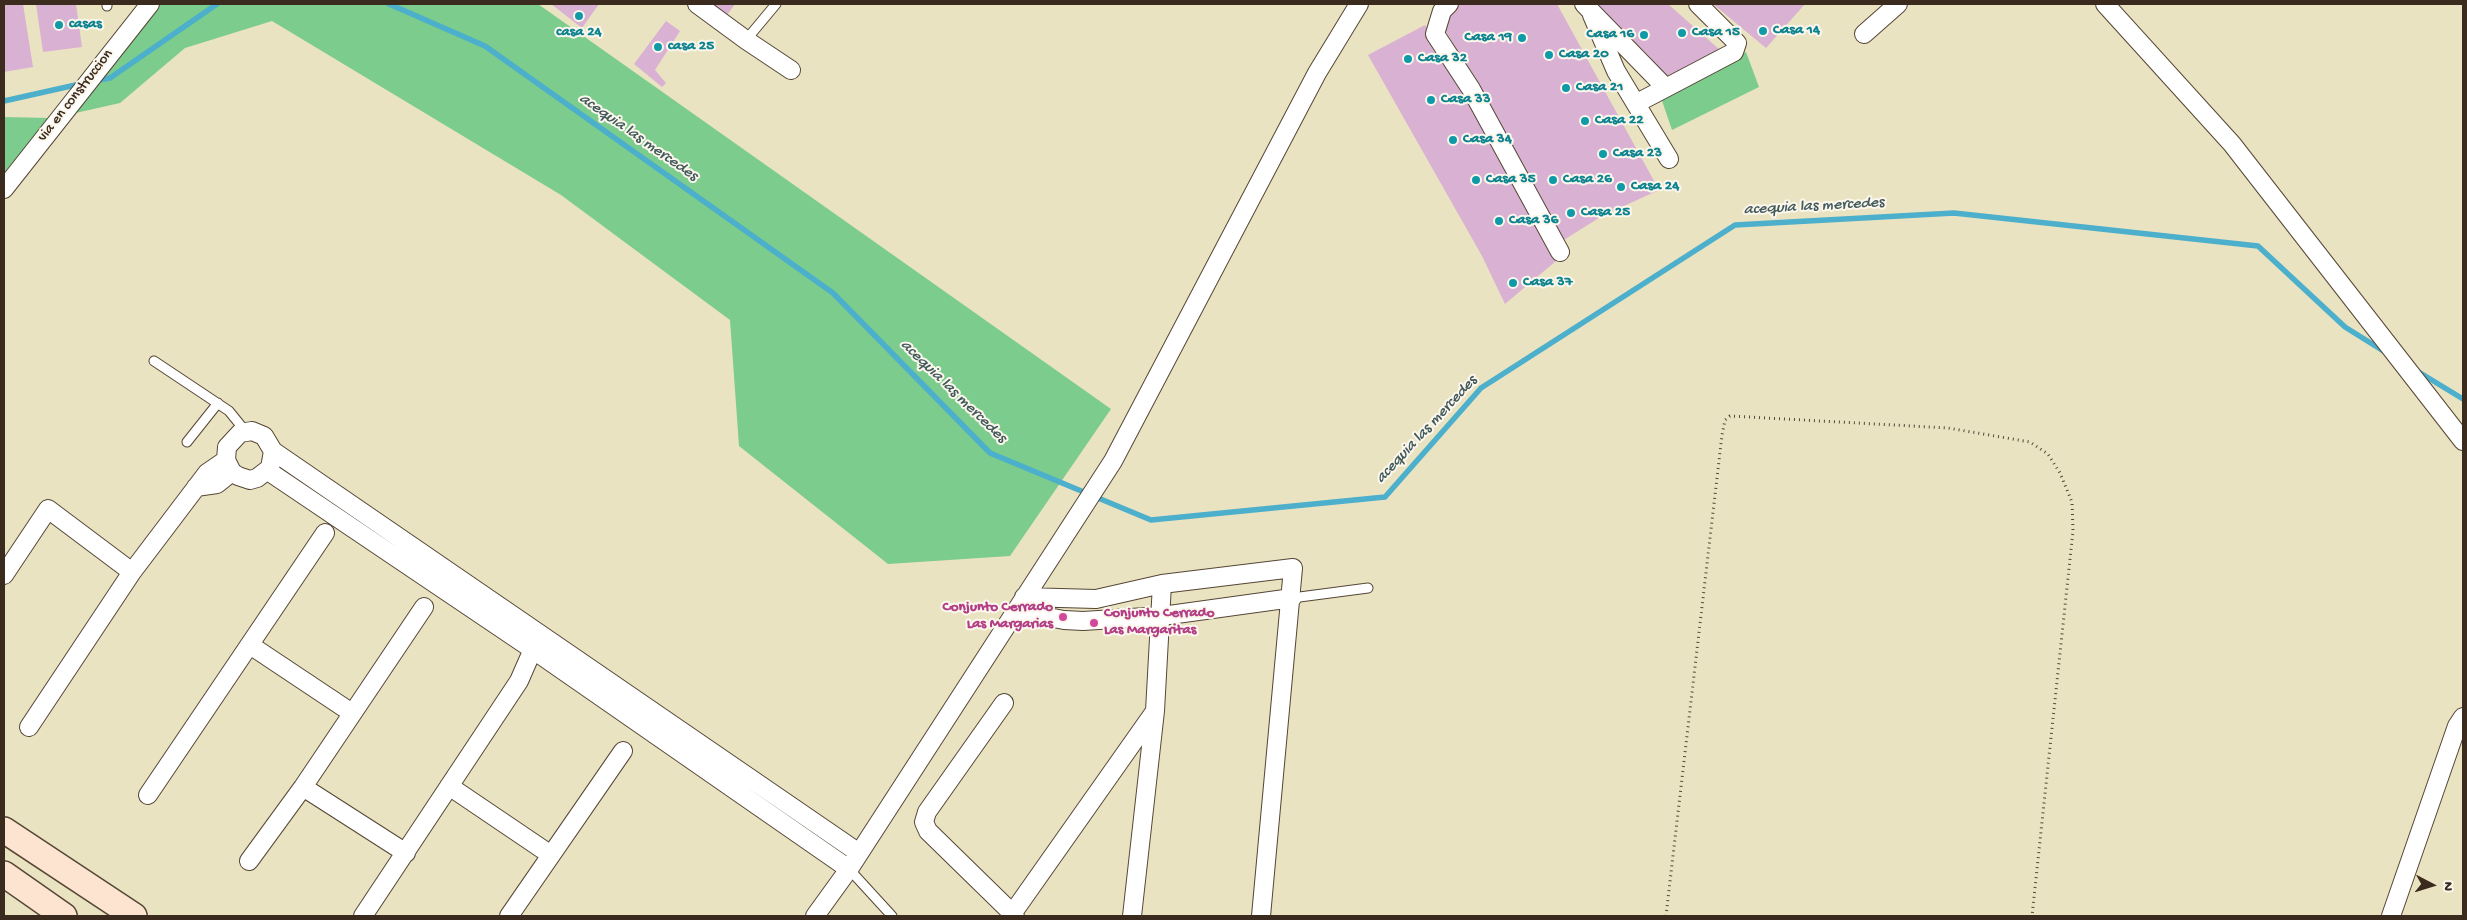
<!DOCTYPE html>
<html>
<head>
<meta charset="utf-8">
<style>
	body { margin:0 }
	#map { position:relative; width:2467px; height:920px; overflow:hidden; background:#eae3c1; font-family:"Gochi Hand",sans-serif }
	canvas { display:block }
	.frame { position:absolute; inset:0; border:5px solid #3b2a1e; pointer-events:none }
	.north { position:absolute; left:2407px; top:860px; width:50px; height:50px; -webkit-text-stroke:4px #fbf7ec; paint-order:stroke; rotate:95deg; font-size:14px; font-weight:700; line-height:20px; text-align:center; color:#3b2a1e }
	.north::after { content:''; display:block; margin:auto; width:18px; height:22px; background:#3b2a1e; clip-path:polygon(50% 0,100% 100%,50% 72%,0 100%) }
</style>
</head>
<body>
<div id="map">
<canvas width="2467" height="920"></canvas>
<div class="frame"></div>
<div class="north">N</div>
</div>
<script>
const c = document.querySelector('canvas').getContext('2d');
c.lineJoin = 'round';
function fillPath(path, color) { c.fillStyle = color; c.fill(path, 'evenodd'); }
const toPath = rows => new Path2D(rows.map(r => 'M' + r).join(''));
function strokePath(path, color, width, dash) { c.strokeStyle = color; c.lineWidth = width; c.lineCap = dash ? 'butt' : 'round'; c.setLineDash(dash || []); c.stroke(path); }
function drawText(font, color, halo, rows, align = 'center') {
  c.font = font + ' "Gochi Hand",sans-serif'; c.lineWidth = 4; c.setLineDash([]); c.textBaseline = 'middle'; c.strokeStyle = halo; c.fillStyle = color; for (const [text, x, y, turn = 0] of rows) {
    c.save(); c.translate(x, y); c.rotate((+turn || 0) * Math.PI / 180); c.textAlign = isNaN(turn) ? turn : align; if (halo) c.strokeText(text, 0, 0); c.fillText(text, 0, 0); c.restore();
  }
}
fillPath(toPath([
	[138,4,538,4,1111,409,1010,556,888,564,739,446,730,320,561,195,272,21,185,48,120,103,49,119,4,173,4,117,49,118],
	[1746,52,1759,87,1672,130,1658,89]
]), '#7ccc8d');
strokePath(toPath([
	[389,4,485,46,833,293,990,453,1151,520,1385,497,1481,388,1735,225,1954,213,2258,246,2345,327,2385,352],
	[94,81,110,78,217,4],
	[4,101,80,84],
	[2417,371,2463,399]
]), '#4cafcb', 5.5);
fillPath(toPath([
	[4,4,23,4,33,67,4,72],
	[36,4,76,4,82,47,43,52],
	[551,4,599,4,582,28],
	[711,4,735,4,727,15],
	[1457,4,1557,4,1659,190,1602,216,1559,243,1457,50,1441,23],
	[1592,4,1668,4,1720,50,1671,82,1646,53],
	[1713,4,1805,4,1766,48],
	[666,21,680,31,655,70,666,83,662,87,634,64],
	[1425,25,1539,225,1556,261,1505,304,1482,256,1368,55]
]), '#d9b1d3');
const service = toPath([
	[107,4,107,6],
	[746,40,776,4],
	[154,361,229,411,246,432],
	[187,442,218,403],
	[1292,598,1368,588],
	[849,869,892,916]
]);
const minor = toPath([
	[697,4,746,40,791,70],
	[1449,4,1442,11,1435,34,1471,89,1560,252],
	[1584,4,1665,87],
	[2105,4,2232,144,2463,441],
	[1592,15,1616,71,1669,159],
	[1864,34,1898,4],
	[1637,103,1734,52,1737,43,1698,4],
	[4,189,150,4],
	[273,451,270,468,257,478,250,480,238,476,232,472,226,460,227,447,240,433,252,431,264,436,273,451,859,853],
	[268,471,532,649,849,869],
	[196,487,217,484,232,472],
	[4,575,48,509,132,572],
	[1024,597,1096,599,1162,584,1293,568,1261,916],
	[1016,611,1064,620,1083,621,1162,616,1292,598],
	[250,645,352,713],
	[1004,703,927,812,924,822,928,831,1015,916],
	[29,727,132,572,207,473,226,460],
	[449,786,551,855],
	[303,787,406,853],
	[148,795,325,533],
	[249,861,303,787,424,607],
	[1012,914,1153,714],
	[363,916,519,681,537,640],
	[509,916,623,751],
	[815,916,849,869,1113,461,1317,73,1359,4],
	[1132,916,1155,711,1162,584],
	[2391,916,2457,726,2463,717]
]);
const secondary = toPath([
	[4,830,134,916],
	[4,874,64,916]
]);
strokePath(service, '#554636', 11);
strokePath(minor, '#554636', 20);
strokePath(secondary, '#554636', 28);
strokePath(toPath([
	[1666,916,1722,435,1725,420,1730,416,1948,428,2030,442,2048,454,2060,473,2072,502,2073,531,2032,916]
]), '#554636', 3, [1, 4]);
strokePath(service, '#fff', 9);
strokePath(minor, '#fff', 18);
strokePath(secondary, '#fde4d0', 25);
for (const [x, y, r, color] of [
	[579,16,5,"#0f9aa8"],
	[59,25,5,"#0f9aa8"],
	[1763,31,5,"#0f9aa8"],
	[1682,33,5,"#0f9aa8"],
	[1644,35,5,"#0f9aa8"],
	[1522,38,5,"#0f9aa8"],
	[658,47,5,"#0f9aa8"],
	[1549,55,5,"#0f9aa8"],
	[1408,59,5,"#0f9aa8"],
	[1566,88,5,"#0f9aa8"],
	[1431,100,5,"#0f9aa8"],
	[1585,121,5,"#0f9aa8"],
	[1453,140,5,"#0f9aa8"],
	[1603,154,5,"#0f9aa8"],
	[1476,180,5,"#0f9aa8"],
	[1553,180,5,"#0f9aa8"],
	[1621,187,5,"#0f9aa8"],
	[1571,213,5,"#0f9aa8"],
	[1499,221,5,"#0f9aa8"],
	[1513,283,5,"#0f9aa8"],
	[1063,617,5,"#d1479c"],
	[1094,623,5,"#d1479c"]
]) { const dot = new Path2D(); dot.arc(x, y, r, 0, 2 * Math.PI); c.fillStyle = color; c.fill(dot); strokePath(dot, '#fbf7ec', 2); }
drawText('bold 15px', '#0d838f', '#fbf7ec', [
	["casas",69,25],
	["Casa 14",1773,31],
	["casa 24",579,33,"center"],
	["Casa 15",1692,33],
	["Casa 16",1634,35,"right"],
	["Casa 19",1512,38,"right"],
	["casa 25",668,47],
	["Casa 20",1559,55],
	["Casa 32",1418,59],
	["Casa 21",1576,88],
	["Casa 33",1441,100],
	["Casa 22",1595,121],
	["Casa 34",1463,140],
	["Casa 23",1613,154],
	["Casa 35",1486,180],
	["Casa 26",1563,180],
	["Casa 24",1631,187],
	["Casa 25",1581,213],
	["Casa 36",1509,221],
	["Casa 37",1523,283]
], 'left');
drawText('15px', '#3b2a1e', '#fbf7ec', [
	["via en construccion",76,96,-52]
]);
drawText('bold 15px', '#b23c85', '#fbf7ec', [
	["Conjunto Cerrado",1053,608],
	["Las Margarias",1053,625],
	["Conjunto Cerrado",1104,614,"left"],
	["Las Margaritas",1104,631,"left"]
], 'right');
drawText('italic 16px', '#41595b', '#fbf7ec', [
	["acequia las mercedes",638,138,35],
	["acequia las mercedes",1814,207,-3],
	["acequia las mercedes",953,392,44],
	["acequia las mercedes",1427,430,-47]
]);
</script>
</body>
</html>
